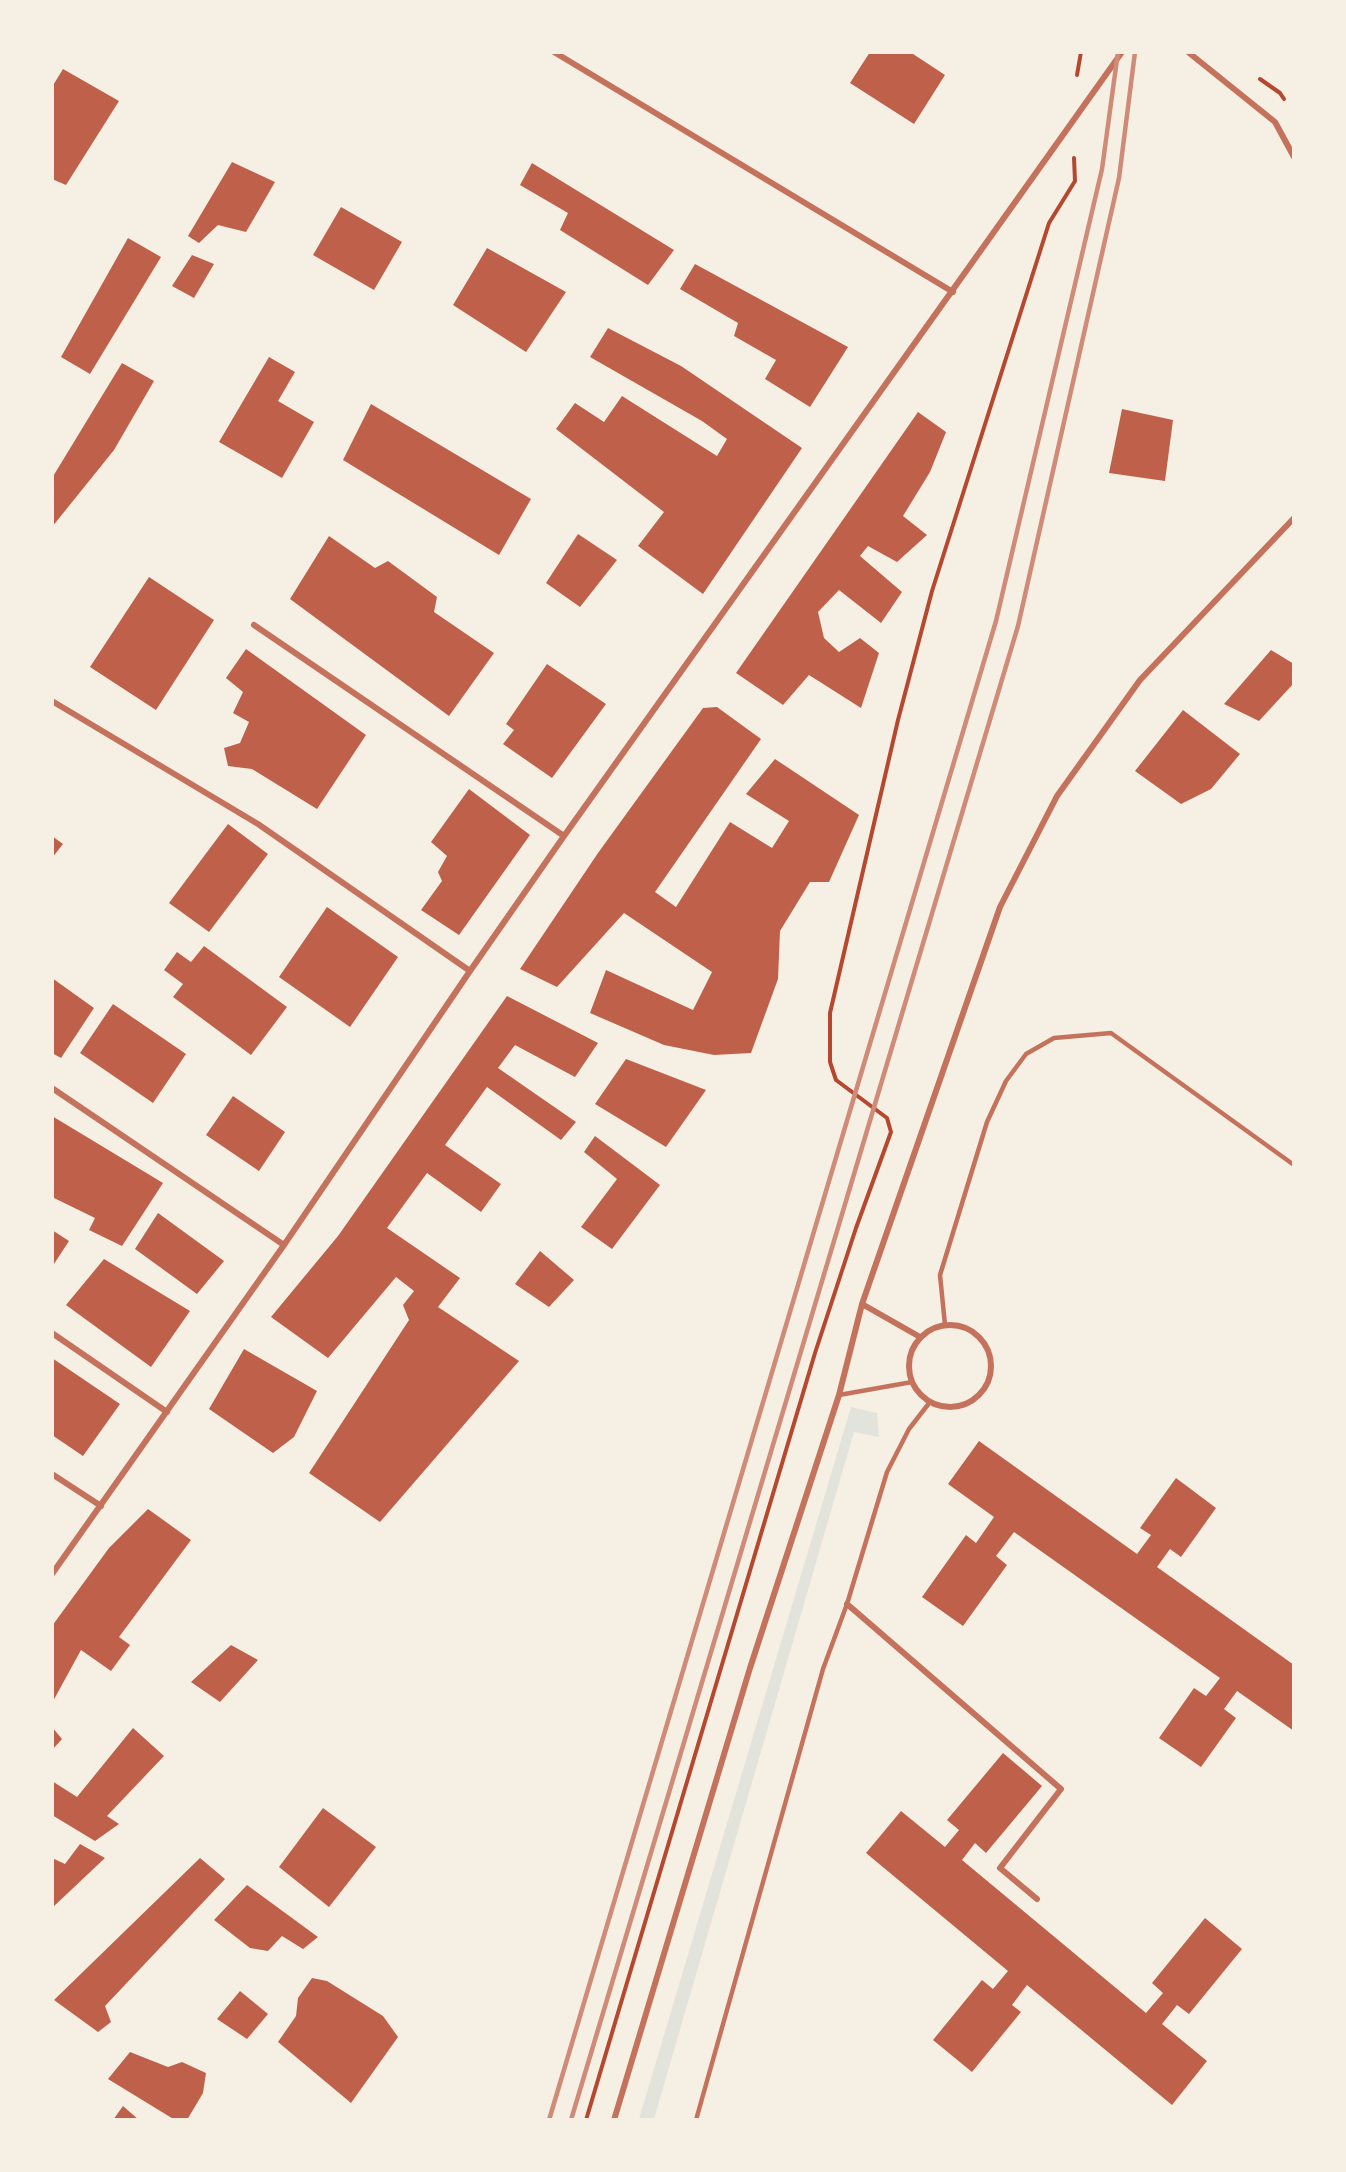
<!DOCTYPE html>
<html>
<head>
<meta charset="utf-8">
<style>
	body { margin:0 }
	#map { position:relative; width:1346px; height:2172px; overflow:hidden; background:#f6efe4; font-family:"Archivo Narrow",sans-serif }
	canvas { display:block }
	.frame { position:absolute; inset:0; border:54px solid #f6efe4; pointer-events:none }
</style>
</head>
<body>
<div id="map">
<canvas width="1346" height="2172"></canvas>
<div class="frame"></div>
</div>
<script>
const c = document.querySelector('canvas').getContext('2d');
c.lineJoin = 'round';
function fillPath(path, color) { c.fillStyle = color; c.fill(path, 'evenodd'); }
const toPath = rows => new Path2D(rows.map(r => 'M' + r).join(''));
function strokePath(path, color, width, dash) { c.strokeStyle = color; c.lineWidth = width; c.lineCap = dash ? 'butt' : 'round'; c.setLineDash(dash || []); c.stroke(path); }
fillPath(toPath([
	[851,1407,877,1413,879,1437,854,1432,654,2119,639,2119]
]), '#e2e4dc');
fillPath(toPath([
	[870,52,910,52,945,75,914,124,850,83],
	[63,69,119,101,66,185,52,179,52,87],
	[232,162,275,182,246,232,218,225,199,243,188,236],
	[532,163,674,250,648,285,560,230,568,213,520,185],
	[341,207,402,242,374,290,313,255],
	[128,238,161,257,90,374,61,357],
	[487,248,566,292,526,352,453,305],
	[192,255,214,264,194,298,172,286],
	[695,264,848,347,810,407,765,379,776,360,734,336,738,323,680,289],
	[608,328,681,366,802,448,703,594,638,546,664,512,556,429,575,403,604,422,622,396,717,456,727,439,702,421,590,357],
	[269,357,295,372,278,401,314,422,282,478,219,442],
	[122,363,154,381,114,450,52,527,52,478],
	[371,404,531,499,499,555,343,460],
	[1122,409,1173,420,1165,481,1109,473],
	[918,412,946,432,930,472,903,516,927,535,897,562,868,546,860,556,902,592,881,623,839,590,818,612,824,638,839,652,860,638,879,653,861,708,809,675,783,705,736,673],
	[578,534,617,560,580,607,546,583],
	[329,536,375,568,388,561,437,597,434,612,494,653,449,716,290,599],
	[149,577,214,620,156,710,90,667],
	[246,649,366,735,317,809,252,769,228,766,224,748,240,743,249,722,233,713,243,692,226,678],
	[1271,650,1294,664,1294,683,1259,721,1224,704],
	[547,664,606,704,552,778,503,744,514,730,506,724],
	[717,707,761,739,655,892,676,907,730,822,772,848,789,821,746,794,775,759,859,815,829,882,810,882,780,931,778,979,751,1053,714,1055,664,1045,590,1013,606,970,693,1010,712,972,624,913,557,987,520,969,598,853,703,708],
	[1183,710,1240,754,1211,789,1181,804,1135,771],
	[469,789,530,835,459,935,421,910,442,881,438,872,447,856,431,842],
	[228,824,268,854,209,932,169,903],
	[52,836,63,844,52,858],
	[327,907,398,957,350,1027,279,977],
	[204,946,287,1007,251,1055,173,997,183,984,164,970,177,952,191,962],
	[52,978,94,1008,61,1058,52,1053],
	[507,996,598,1043,575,1077,515,1045,498,1068,576,1122,561,1140,487,1087,445,1145,501,1184,481,1212,427,1173,387,1228,460,1278,438,1307,519,1361,380,1522,309,1473,409,1320,403,1305,414,1291,396,1277,328,1358,271,1317,338,1236],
	[113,1004,186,1054,153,1103,80,1053],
	[626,1059,706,1090,666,1147,595,1104],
	[233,1096,285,1132,259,1171,206,1135],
	[52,1116,163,1183,122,1246,89,1230,95,1218,52,1197],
	[595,1136,660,1185,612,1249,581,1227,617,1179,584,1152],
	[158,1213,224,1261,197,1294,135,1249],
	[52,1230,69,1241,52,1267],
	[540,1251,574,1280,549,1307,515,1284],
	[104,1259,190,1311,151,1367,66,1305],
	[244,1349,317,1391,294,1437,273,1453,209,1409],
	[52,1358,120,1404,83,1456,52,1435],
	[979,1441,1137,1554,1151,1535,1140,1528,1176,1478,1216,1508,1181,1557,1170,1549,1157,1567,1294,1665,1294,1731,1237,1691,1224,1709,1236,1718,1201,1767,1159,1738,1194,1688,1206,1696,1220,1678,1014,1532,996,1556,1007,1565,963,1626,922,1597,966,1535,976,1543,994,1517,948,1484],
	[148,1509,191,1540,119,1637,130,1645,111,1671,81,1650,52,1703,52,1626,109,1548],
	[231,1645,258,1660,220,1702,191,1682],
	[52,1727,62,1739,52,1750],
	[133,1728,164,1756,107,1816,119,1824,95,1841,52,1815,52,1781,77,1797],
	[1003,1753,1042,1786,986,1853,975,1843,962,1860,1146,2013,1163,1993,1152,1983,1205,1918,1242,1949,1189,2014,1177,2005,1162,2024,1207,2061,1172,2105,1027,1985,1012,2005,1021,2012,972,2072,933,2040,982,1980,993,1989,1008,1971,866,1853,901,1811,945,1847,959,1830,947,1820],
	[323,1808,376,1847,329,1907,279,1867],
	[80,1844,105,1858,52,1908,52,1858,65,1864],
	[200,1858,225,1879,105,2006,111,2022,98,2032,54,2000],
	[247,1885,318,1937,303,1949,282,1936,268,1951,250,1948,214,1920],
	[312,1978,327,1981,383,2016,398,2037,351,2103,278,2042,296,2016,298,1998],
	[240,1991,268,2014,247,2039,217,2019],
	[130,2052,168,2067,182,2062,206,2073,203,2093,187,2120,175,2120,108,2079],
	[123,2106,139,2120,113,2120]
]), '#bf614a');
strokePath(toPath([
	[1077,75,1081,52],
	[1260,79,1280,93,1284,99],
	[586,2120,815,1353,856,1228,891,1132,887,1118,836,1080,830,1062,830,1013,898,720,932,591,1049,223,1075,181,1074,158]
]), '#b5482f', 4);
strokePath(toPath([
	[945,1325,940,1275,987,1122,1006,1081,1026,1054,1054,1038,1111,1033,1294,1165],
	[839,1395,912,1382],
	[696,2120,823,1669,847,1604,887,1472,909,1429,930,1402]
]), '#c5725c', 4.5);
strokePath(toPath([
	[554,52,953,292],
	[1188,52,1275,122,1294,157],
	[254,625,564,836],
	[52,701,258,824,470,971],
	[52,1088,284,1245],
	[862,1304,920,1337],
	'909 1366a41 41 0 1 1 82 0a41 41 0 1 1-82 0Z',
	[52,1333,167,1412],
	[52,1474,101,1506],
	[52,1574,284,1245,470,971,564,836,1122,52],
	[847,1604,1061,1789,1000,1868,1037,1899],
	[614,2120,750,1668,839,1395,862,1304,1000,907,1057,796,1140,680,1294,518]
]), '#c5725c', 6);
strokePath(toPath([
	[549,2120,996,621,1102,169,1118,52],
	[571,2120,1018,626,1119,178,1135,52]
]), '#cf8b77', 4.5);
</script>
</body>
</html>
